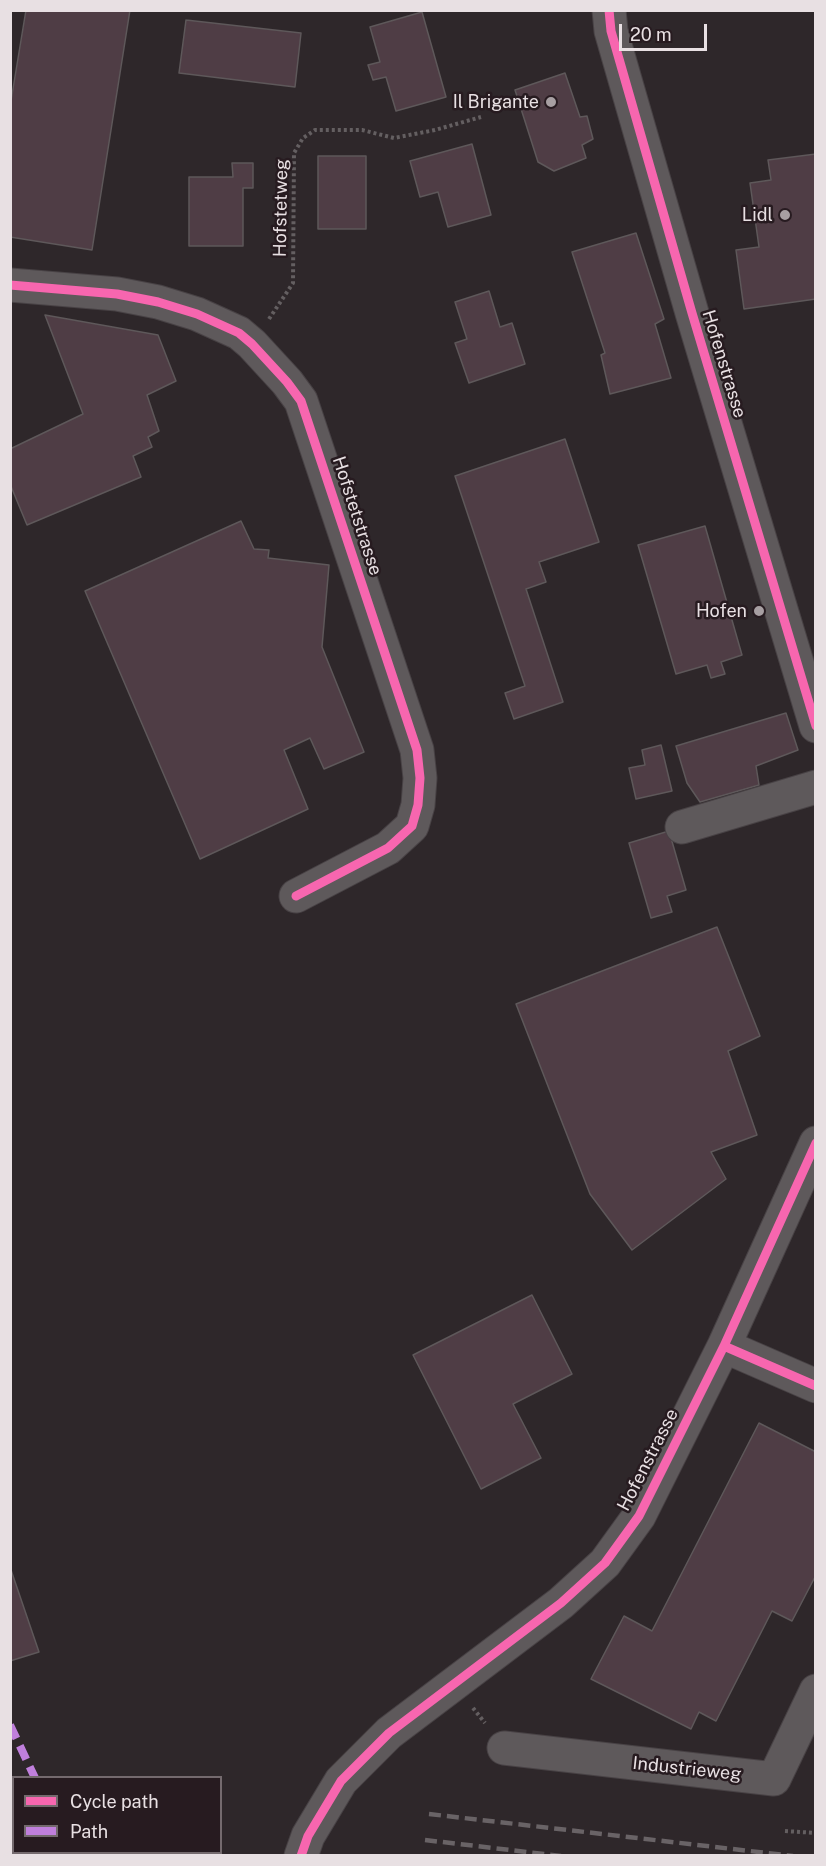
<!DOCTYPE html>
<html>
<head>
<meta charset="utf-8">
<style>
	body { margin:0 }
	#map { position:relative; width:826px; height:1866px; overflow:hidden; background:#2e272a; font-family:"Public Sans",sans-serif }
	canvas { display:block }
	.frame { position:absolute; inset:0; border:12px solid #e8e0e3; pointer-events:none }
	.legend { position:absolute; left:12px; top:1776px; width:210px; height:78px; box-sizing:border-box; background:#271b20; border:2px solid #746a6e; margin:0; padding:8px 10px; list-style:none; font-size:18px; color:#e8e0e3 }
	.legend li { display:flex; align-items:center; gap:12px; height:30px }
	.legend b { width:30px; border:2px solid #746a6e }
	.scale { position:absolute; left:619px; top:24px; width:88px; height:27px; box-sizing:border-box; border:3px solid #e8e0e3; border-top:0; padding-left:8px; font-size:18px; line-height:21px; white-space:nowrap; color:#e8e0e3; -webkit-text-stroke:4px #271b20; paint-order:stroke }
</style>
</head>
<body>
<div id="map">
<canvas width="826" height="1866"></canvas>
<div class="frame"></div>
<ul class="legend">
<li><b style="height:8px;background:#f766af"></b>Cycle path</li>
<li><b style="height:8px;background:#c07fdc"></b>Path</li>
</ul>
<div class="scale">20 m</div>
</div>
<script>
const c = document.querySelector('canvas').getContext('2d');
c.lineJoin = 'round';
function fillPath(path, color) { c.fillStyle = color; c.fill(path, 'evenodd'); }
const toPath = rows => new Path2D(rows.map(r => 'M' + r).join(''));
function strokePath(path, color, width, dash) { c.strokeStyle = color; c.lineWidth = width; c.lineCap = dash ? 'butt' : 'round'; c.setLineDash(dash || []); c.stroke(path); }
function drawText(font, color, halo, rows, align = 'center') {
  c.font = font + ' "Public Sans",sans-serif'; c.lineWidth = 5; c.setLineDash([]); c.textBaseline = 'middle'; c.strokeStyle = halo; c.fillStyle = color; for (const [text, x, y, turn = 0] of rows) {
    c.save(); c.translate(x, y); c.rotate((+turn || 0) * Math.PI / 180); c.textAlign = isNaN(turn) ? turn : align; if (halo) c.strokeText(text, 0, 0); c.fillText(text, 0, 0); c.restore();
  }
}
const building = toPath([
	[26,10,130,10,92,250,10,237,10,107,26,10],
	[422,12,446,97,396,111,386,77,373,80,368,65,380,62,370,27,422,12],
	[186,20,301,33,295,87,179,73,186,20],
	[565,73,580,117,587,116,593,139,582,145,586,158,554,171,538,162,515,90,565,73],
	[472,144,491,215,448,227,438,192,420,197,410,161,472,144],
	[816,154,816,299,744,309,736,250,759,247,750,183,771,180,768,160,816,154],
	[318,156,366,156,366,229,318,229,318,156],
	[232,163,253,163,253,188,243,188,243,246,189,246,189,177,233,177,232,163],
	[636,233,664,319,655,324,671,378,610,394,601,355,605,353,572,252,636,233],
	[489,291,500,327,512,323,525,364,469,383,455,343,467,339,455,302,489,291],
	[45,315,158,335,176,381,147,395,159,431,148,437,152,447,133,456,141,477,27,525,10,484,10,449,83,414,45,315],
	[565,439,599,542,539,562,546,582,526,589,563,702,514,719,505,693,525,686,455,476,565,439],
	[241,521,254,549,269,550,268,558,329,565,322,647,364,752,324,769,310,738,284,750,308,809,200,859,85,591,241,521],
	[705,526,742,655,721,662,725,674,711,678,707,665,676,674,638,545,705,526],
	[786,713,798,750,756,766,759,785,700,802,687,783,676,746,786,713],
	[661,745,672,791,636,799,629,768,645,765,642,750,661,745],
	[669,831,686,890,667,896,672,912,651,918,629,843,669,831],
	[717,927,760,1036,728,1051,757,1135,711,1152,726,1179,632,1250,590,1194,516,1004,717,927],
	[532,1295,572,1374,513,1404,541,1458,481,1489,413,1355,532,1295],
	[759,1423,816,1452,816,1575,792,1621,772,1611,716,1721,699,1712,691,1729,591,1679,624,1616,652,1631,759,1423],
	[10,1567,39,1652,10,1661,10,1567]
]);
fillPath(building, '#4f3d45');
strokePath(building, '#5e585a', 1.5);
const minor = toPath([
	[609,10,611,31,692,313,816,726],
	[10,285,117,294,158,302,197,314,239,333,252,344,287,382,301,401,417,750,420,778,418,805,412,826,388,848,296,896],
	[682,827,816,787],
	[724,1346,816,1386],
	[504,1748,774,1779,816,1691],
	[301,1856,308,1836,341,1781,389,1733,561,1603,605,1563,639,1516,724,1346,816,1143]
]);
strokePath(minor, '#484245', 35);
strokePath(toPath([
	[269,319,293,283,294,153,303,138,315,130,362,130,394,138,435,130,481,117],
	[473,1708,485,1723],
	[785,1831,816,1833]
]), '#645f61', 4, [3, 3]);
strokePath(minor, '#5e595b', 33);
strokePath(toPath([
	[429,1814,793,1856],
	[425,1840,561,1856]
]), '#696366', 4.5, [12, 6]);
strokePath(toPath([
	[10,1725,35,1778],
	[10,1810,14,1811],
	[72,1852,73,1856]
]), '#c07fdc', 8, [15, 8]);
strokePath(toPath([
	[609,10,611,31,692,313,816,726],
	[10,285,117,294,158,302,197,314,239,333,252,344,287,382,301,401,417,750,420,778,418,805,412,826,388,848,296,896],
	[724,1346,816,1386],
	[301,1856,308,1836,341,1781,389,1733,561,1603,605,1563,639,1516,724,1346,816,1143]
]), '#f766af', 9);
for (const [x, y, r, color] of [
	[551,102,6,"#a79fa2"],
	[785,215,6,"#a79fa2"],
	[759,611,6,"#a79fa2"]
]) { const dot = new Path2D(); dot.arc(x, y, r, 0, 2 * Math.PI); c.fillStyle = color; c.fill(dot); strokePath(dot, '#271b20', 2); }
drawText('18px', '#e8e0e3', '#271b20', [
	["Il Brigante",539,102],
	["Lidl",773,215],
	["Hofen",747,611]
], 'right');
drawText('18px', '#e8e0e3', '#271b20', [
	["Hofstetweg",281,208,-89],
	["Hofenstrasse",724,364,73],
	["Hofstetstrasse",357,516,72],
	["Hofenstrasse",648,1460,-63],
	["Industrieweg",687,1769,6]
]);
</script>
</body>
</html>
